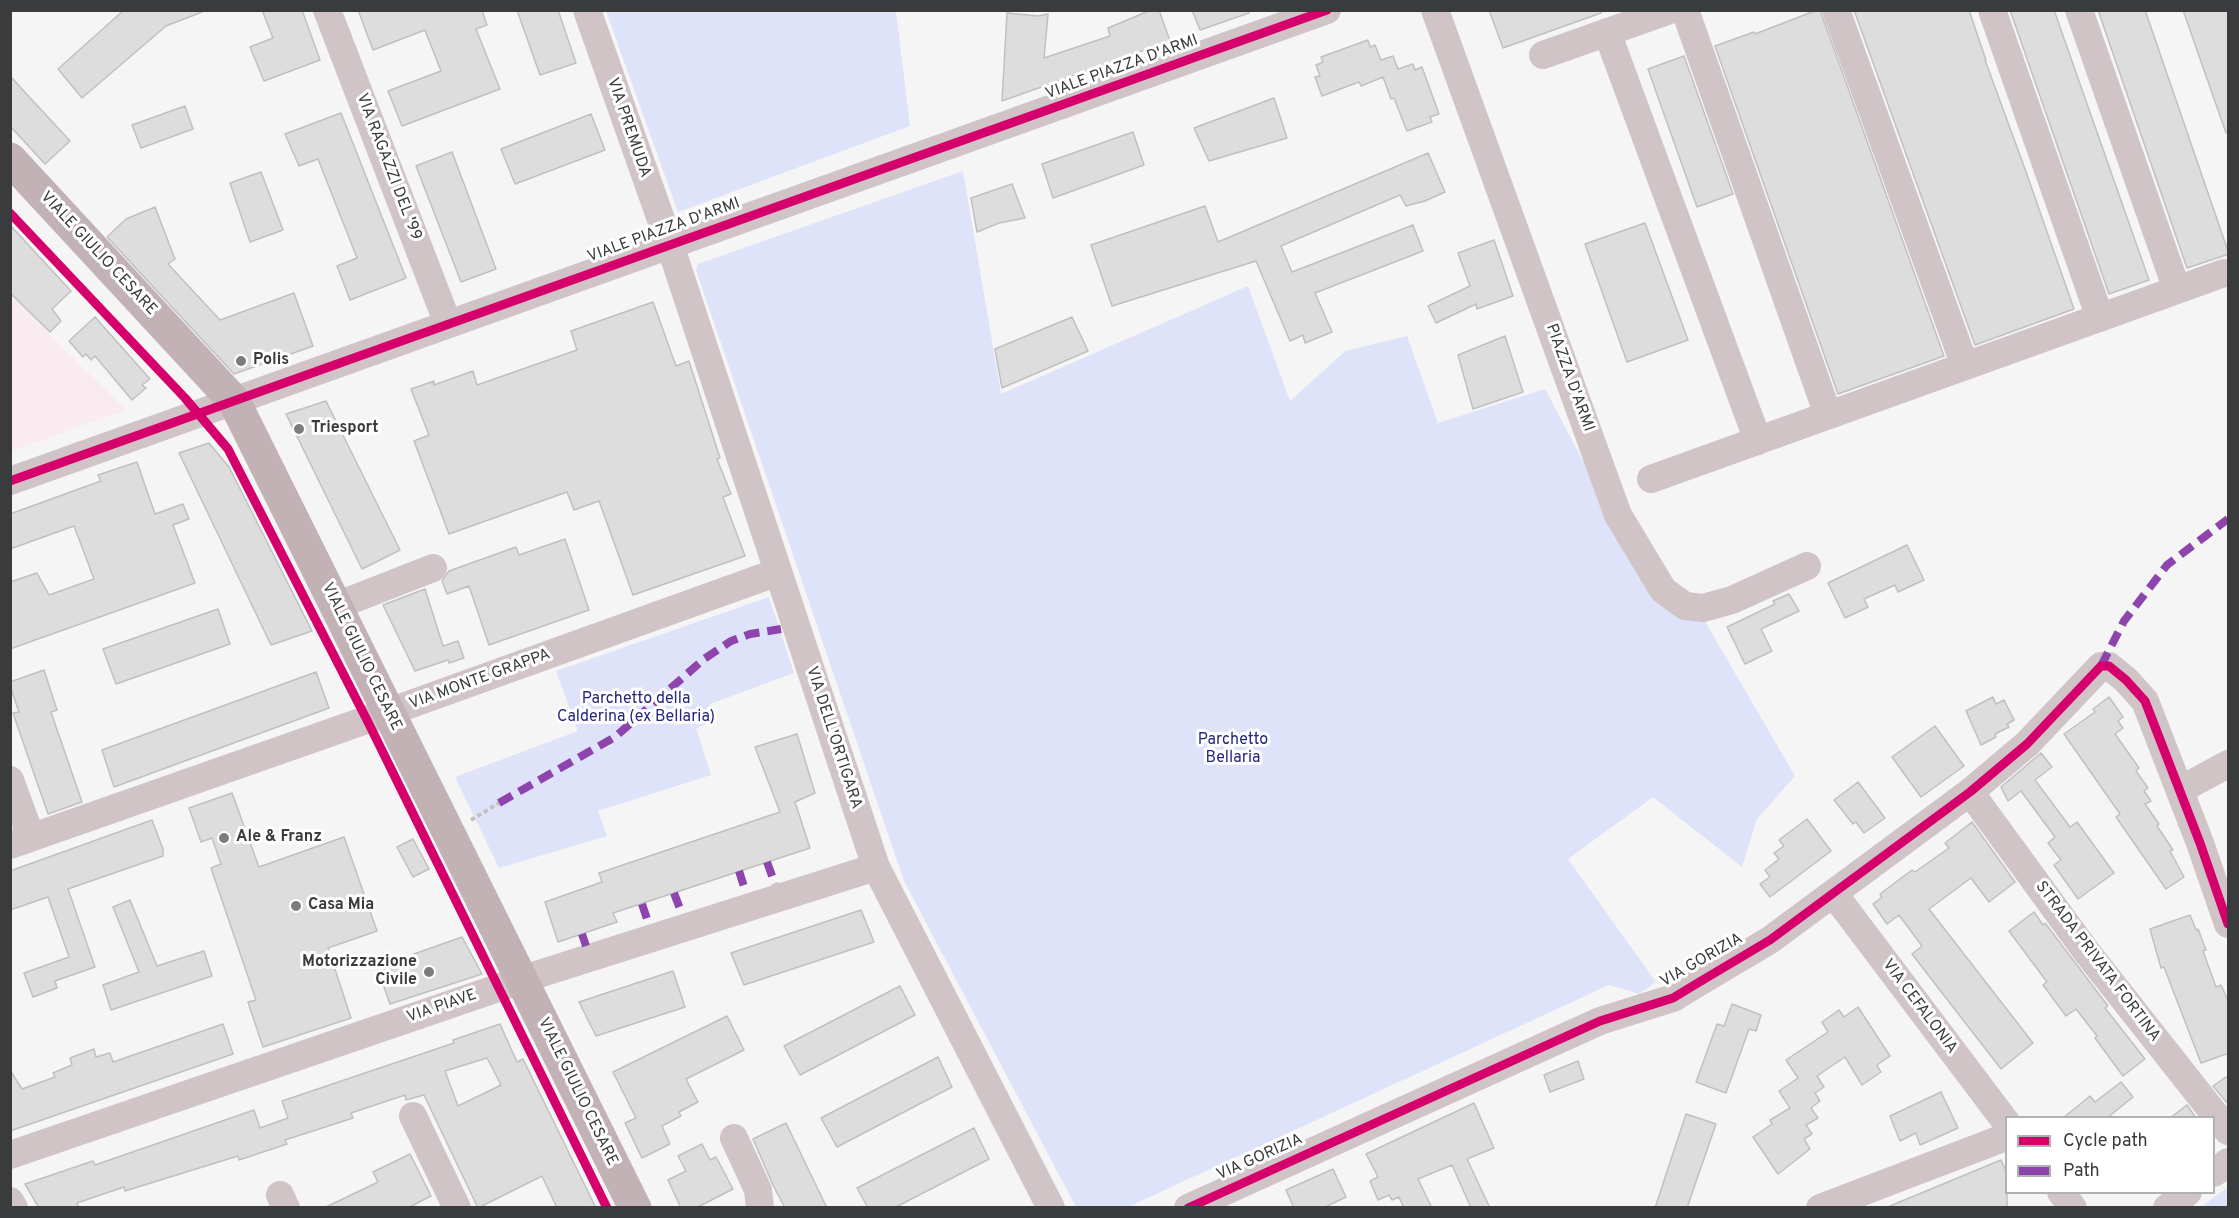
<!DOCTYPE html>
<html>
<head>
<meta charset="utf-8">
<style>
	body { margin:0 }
	#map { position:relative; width:2239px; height:1218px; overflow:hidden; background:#f5f5f6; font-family:Overpass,sans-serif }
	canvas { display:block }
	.frame { position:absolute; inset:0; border:12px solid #3a3b3c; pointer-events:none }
	.legend { position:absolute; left:2005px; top:1116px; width:210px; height:78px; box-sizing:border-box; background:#fff; border:2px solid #b0b1b1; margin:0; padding:8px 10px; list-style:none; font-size:18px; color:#3a3b3c }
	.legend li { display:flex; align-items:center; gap:12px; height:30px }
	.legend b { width:30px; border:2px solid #b0b1b1 }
</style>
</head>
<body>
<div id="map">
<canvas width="2239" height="1218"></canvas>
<div class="frame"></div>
<ul class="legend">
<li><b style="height:8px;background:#d6006c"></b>Cycle path</li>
<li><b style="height:8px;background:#8e44ad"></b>Path</li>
</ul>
</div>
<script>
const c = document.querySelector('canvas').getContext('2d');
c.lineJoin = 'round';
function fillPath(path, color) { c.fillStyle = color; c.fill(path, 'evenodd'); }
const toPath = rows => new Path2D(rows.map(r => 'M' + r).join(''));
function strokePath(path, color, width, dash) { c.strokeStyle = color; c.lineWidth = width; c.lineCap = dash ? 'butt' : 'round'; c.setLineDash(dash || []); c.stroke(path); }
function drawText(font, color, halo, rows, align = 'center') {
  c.font = font + ' Overpass,sans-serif'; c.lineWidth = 6; c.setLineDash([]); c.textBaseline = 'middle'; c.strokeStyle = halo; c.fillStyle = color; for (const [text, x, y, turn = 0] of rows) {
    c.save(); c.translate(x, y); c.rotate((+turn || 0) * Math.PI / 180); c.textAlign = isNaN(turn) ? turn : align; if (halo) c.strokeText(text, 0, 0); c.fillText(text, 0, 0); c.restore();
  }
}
fillPath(toPath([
	[10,296,11,296,126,410,11,451]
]), '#f9ebf0');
fillPath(toPath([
	[606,11,896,11,910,126,678,212],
	[963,171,1001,394,1248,286,1290,401,1345,351,1407,336,1438,423,1545,389,1654,596,1703,618,1795,776,1757,819,1742,867,1653,797,1568,859,1656,982,1639,994,1609,985,1128,1207,1076,1207,904,881,696,270,698,264],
	[769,597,794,673,710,704,715,721,696,728,711,775,598,811,607,836,499,868,455,777,578,731,556,671],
	[2228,1187,2228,1207,2201,1207]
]), '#dee3f9');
const building = toPath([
	[124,10,201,10,202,12,166,26,82,98,58,69,124,10],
	[262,10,302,10,320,60,264,81,250,47,273,38,262,10],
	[358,10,482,10,487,25,476,29,500,89,402,126,388,91,441,71,425,30,373,50,358,10],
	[517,10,558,10,576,63,540,75,517,10],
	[1151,10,1159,10,1170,41,1002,101,1007,13,1038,16,1048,14,1044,58,1110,36,1108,28,1151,10],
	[1192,10,1248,10,1249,13,1200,30,1192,10],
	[1489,10,1601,10,1601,13,1503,48,1489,10],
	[1817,10,1820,10,1944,356,1838,394,1715,46,1754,32,1755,34,1817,10],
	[1854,10,1969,10,1986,60,1985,60,2025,169,2074,309,1975,345,1854,10],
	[2010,10,2054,10,2149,280,2109,294,2010,10],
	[2098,10,2145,10,2229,254,2187,268,2098,10],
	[2183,10,2229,10,2229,132,2226,133,2183,10],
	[1368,40,1370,47,1375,45,1381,60,1393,56,1398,69,1413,64,1415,70,1422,67,1439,114,1430,117,1432,122,1407,131,1394,98,1391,99,1383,77,1361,86,1359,82,1322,96,1315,77,1320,76,1316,65,1323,62,1321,57,1368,40],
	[1684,56,1733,194,1697,207,1648,69,1684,56],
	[10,76,70,141,45,164,10,126,10,76],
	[1274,98,1287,138,1209,161,1194,128,1274,98],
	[185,106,193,129,141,148,132,125,185,106],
	[341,113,406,278,350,300,337,266,357,258,318,159,299,166,285,134,341,113],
	[591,114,605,150,515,184,501,149,591,114],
	[1133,132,1144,165,1053,198,1042,164,1133,132],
	[452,152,496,269,461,282,416,166,452,152],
	[1428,153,1445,192,1425,201,1406,206,1400,195,1281,246,1292,272,1413,225,1423,251,1315,293,1332,332,1305,343,1303,335,1290,341,1256,261,1112,306,1091,245,1205,206,1218,242,1428,153],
	[261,172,283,230,250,242,230,183,261,172],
	[1012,184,1025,218,999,223,977,232,971,198,1012,184],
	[155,207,175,259,168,264,220,320,294,293,313,346,234,374,107,237,126,219,155,207],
	[1645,223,1688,340,1627,362,1585,244,1645,223],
	[10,225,71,291,52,309,61,321,50,332,10,293,10,225],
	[1494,240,1513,296,1477,309,1476,304,1436,323,1428,306,1470,286,1458,253,1494,240],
	[653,302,676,366,689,361,720,458,717,459,731,494,723,497,745,556,633,595,599,501,574,510,567,492,449,534,414,441,429,435,411,389,434,381,434,385,473,371,477,385,577,350,571,331,653,302],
	[95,317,150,379,142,385,146,388,132,400,95,356,91,360,86,354,83,357,69,341,95,317],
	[1072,317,1088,351,1002,388,995,349,1072,317],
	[1505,336,1523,392,1473,409,1458,355,1505,336],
	[326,401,400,550,362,569,286,414,326,401],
	[209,443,229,467,312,631,271,645,179,453,209,443],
	[137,462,155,514,183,504,189,519,173,525,195,583,10,649,10,582,37,573,49,595,94,579,74,526,10,549,10,514,101,481,98,475,137,462],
	[565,539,589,610,489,645,469,586,447,594,442,581,449,571,516,547,519,555,565,539],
	[1907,545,1924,580,1898,592,1895,585,1864,599,1868,607,1845,618,1828,583,1907,545],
	[425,589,443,646,458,641,464,658,449,663,448,660,415,671,383,605,425,589],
	[1789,594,1799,611,1761,629,1772,651,1745,664,1727,627,1775,604,1773,601,1789,594],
	[218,609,230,644,116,684,103,649,218,609],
	[44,670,57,710,51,712,82,802,48,814,13,713,19,712,10,686,10,682,44,670],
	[316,672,329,708,114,787,102,750,316,672],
	[1993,697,1996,704,2004,700,2014,720,2007,724,2009,727,1995,734,1996,737,1981,745,1966,711,1993,697],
	[2109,697,2123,717,2118,721,2123,728,2115,734,2139,768,2136,771,2148,788,2144,791,2151,801,2145,804,2159,824,2157,826,2173,850,2170,851,2184,877,2166,889,2116,817,2120,814,2064,734,2095,712,2093,709,2109,697],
	[1935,726,1964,766,1921,797,1892,757,1935,726],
	[797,734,815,793,795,802,810,848,613,913,617,922,558,942,545,902,602,882,599,873,780,812,755,747,797,734],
	[2041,753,2052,767,2035,780,2070,827,2077,822,2114,873,2078,899,2054,865,2061,860,2048,843,2055,837,2021,791,2008,801,2001,787,2041,753],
	[1858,782,1885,818,1864,833,1856,822,1853,824,1834,800,1858,782],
	[232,793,259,867,344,837,377,931,328,948,351,1018,263,1047,248,1002,256,1000,211,868,221,864,212,838,201,842,189,808,232,793],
	[1807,819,1831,851,1770,897,1760,884,1770,877,1765,870,1779,859,1774,853,1784,846,1779,840,1807,819],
	[152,820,163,849,163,856,68,889,95,967,55,981,57,988,33,997,24,973,69,957,48,897,10,910,10,871,152,820],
	[1972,822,2015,882,1989,902,1971,878,1929,909,2033,1043,2001,1069,1912,954,1922,946,1899,915,1887,924,1873,904,1882,897,1880,894,1912,870,1915,872,1949,848,1945,843,1972,822],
	[413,839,429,869,413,877,397,847,413,839],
	[130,900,157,966,204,951,212,976,111,1010,103,985,139,972,113,907,130,900],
	[861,910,874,942,744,985,731,953,861,910],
	[2034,912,2043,925,2045,923,2108,1006,2105,1008,2145,1059,2123,1076,2095,1038,2097,1036,2076,1009,2066,1016,2043,985,2047,982,2009,931,2034,912],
	[2190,915,2196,930,2198,929,2206,950,2203,951,2216,987,2221,985,2229,1003,2229,1053,2201,1063,2164,967,2161,968,2150,929,2190,915],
	[462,937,482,974,390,1004,377,967,462,937],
	[673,971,685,1007,596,1036,579,1002,673,971],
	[900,986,915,1015,800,1075,784,1046,900,986],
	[1732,1004,1761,1015,1756,1031,1749,1029,1726,1093,1696,1082,1717,1024,1724,1026,1732,1004],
	[1858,1007,1890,1056,1877,1065,1881,1072,1862,1085,1845,1057,1817,1076,1824,1087,1815,1093,1820,1101,1811,1108,1818,1118,1806,1125,1812,1134,1804,1139,1810,1149,1778,1174,1753,1137,1772,1124,1770,1120,1790,1108,1779,1091,1798,1078,1786,1060,1828,1032,1822,1022,1839,1010,1844,1017,1858,1007],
	[727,1016,744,1050,686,1079,698,1102,679,1112,681,1116,662,1126,670,1144,642,1158,625,1123,636,1118,613,1072,727,1016],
	[223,1024,233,1054,10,1131,10,1070,22,1089,55,1077,53,1073,72,1065,70,1058,94,1049,96,1057,110,1053,113,1062,223,1024],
	[500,1024,517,1062,523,1059,596,1208,557,1208,542,1176,478,1208,424,1095,406,1100,405,1095,351,1113,353,1118,285,1140,287,1144,239,1160,238,1156,125,1191,124,1187,77,1203,79,1208,39,1208,25,1184,93,1161,95,1165,254,1110,260,1128,288,1118,282,1101,454,1043,453,1040,500,1024],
	[487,1058,501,1085,458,1106,445,1071,487,1058],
	[938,1057,952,1087,837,1147,821,1118,938,1057],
	[1578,1061,1584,1079,1550,1092,1544,1075,1578,1061],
	[2229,1075,2229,1105,2213,1086,2229,1075],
	[2121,1082,2133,1097,2107,1118,2063,1118,2090,1096,2095,1102,2121,1082],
	[1941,1092,1958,1128,1920,1145,1916,1133,1900,1141,1890,1116,1941,1092],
	[1474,1103,1494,1148,1467,1159,1490,1208,1471,1208,1452,1165,1418,1179,1432,1208,1404,1208,1399,1197,1392,1200,1389,1195,1378,1200,1370,1181,1378,1177,1366,1154,1474,1103],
	[2187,1105,2196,1118,2170,1118,2187,1105],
	[1686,1114,1716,1124,1687,1208,1655,1208,1686,1114],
	[786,1123,827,1208,785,1208,773,1185,753,1139,786,1123],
	[974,1128,989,1159,894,1208,868,1208,857,1188,974,1128],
	[702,1144,710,1160,716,1157,733,1189,696,1208,681,1208,668,1180,686,1171,678,1156,702,1144],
	[410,1154,431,1196,408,1208,324,1208,378,1182,373,1172,410,1154],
	[2001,1160,2007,1173,2007,1208,1885,1208,2001,1160],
	[1333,1169,1346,1197,1323,1208,1294,1208,1286,1190,1333,1169]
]);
fillPath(building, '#ddddde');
strokePath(building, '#c0c0c1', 1.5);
strokePath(toPath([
	[471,820,499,803]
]), '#c7c0c2', 4, [4.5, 3]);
strokePath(toPath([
	[327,10,448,324],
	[587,10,670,245,876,867,1051,1208],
	[1435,10,1618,515,1663,590,1685,606,1703,608,1732,600,1807,566],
	[1685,10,1828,415],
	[1836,10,1965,366],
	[1992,10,2100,318],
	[2079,10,2177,290],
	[1607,32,1758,441],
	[1543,55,1670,10],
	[1651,479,2224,273],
	[10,481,1327,10],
	[336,606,433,568],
	[10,780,31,837],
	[2180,790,2228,764],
	[1970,792,2086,951,2228,1131],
	[10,845,389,712,778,572],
	[1827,898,1837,900,1843,906,2006,1122],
	[413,1116,457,1208],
	[734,1138,758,1190,760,1208],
	[10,1155,539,974,876,867],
	[2214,1173,2228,1162],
	[2061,1192,2073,1208],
	[280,1195,286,1208],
	[10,1201,14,1208],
	[1188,1208,1600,1021,1673,998,1696,984,1770,940,1970,792,2027,744,2101,666,2109,666,2126,680,2145,701,2200,843,2228,924],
	[1820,1208,2006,1137],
	[2167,1208,2188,1192]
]), '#d0c4c6', 28);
strokePath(toPath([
	[10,159,234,401,635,1208]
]), '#c2b2b5', 33);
strokePath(toPath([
	[2101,666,2124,621,2167,565,2228,519],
	[499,803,615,737,704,659,731,641,750,634,781,629],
	[767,862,775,884],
	[739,871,746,893],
	[674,893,682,914],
	[642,904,649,925],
	[582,934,586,946]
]), '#8e44ad', 8, [15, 8]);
strokePath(toPath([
	[10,213,185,398,228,449,367,720,607,1208],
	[10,481,1327,10],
	[1188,1208,1600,1021,1673,998,1696,984,1770,940,1970,792,2027,744,2101,666,2109,666,2126,680,2145,701,2200,843,2228,924]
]), '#d6006c', 9);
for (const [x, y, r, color] of [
	[241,361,6,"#7b7c7d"],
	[299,429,6,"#7b7c7d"],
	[224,838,6,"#7b7c7d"],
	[296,906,6,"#7b7c7d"],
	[429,972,6,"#7b7c7d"]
]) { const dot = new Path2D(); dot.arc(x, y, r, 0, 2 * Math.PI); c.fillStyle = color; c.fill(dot); strokePath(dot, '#fff', 2); }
drawText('16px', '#3a3b3c', '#fff', [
	["VIALE PIAZZA D'ARMI",1122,68,-20],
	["VIA PREMUDA",628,128,71],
	["VIA RAGAZZI DEL '99",388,167,69],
	["VIALE PIAZZA D'ARMI",664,231,-20],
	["VIALE GIULIO CESARE",98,254,47],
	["PIAZZA D'ARMI",1569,378,70],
	["VIALE GIULIO CESARE",361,657,64],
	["VIA MONTE GRAPPA",480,680,-20],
	["VIA DELL'ORTIGARA",833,738,72],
	["VIA GORIZIA",1702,961,-30],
	["STRADA PRIVATA FORTINA",2097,962,53],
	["VIA PIAVE",442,1007,-19],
	["VIA CEFALONIA",1919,1007,53],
	["VIALE GIULIO CESARE",577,1092,64],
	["VIA GORIZIA",1260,1158,-24]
]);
drawText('bold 16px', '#3a3b3c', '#fff', [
	["Polis",253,361],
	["Triesport",311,429],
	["Ale & Franz",236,838],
	["Casa Mia",308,906],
	["Motorizzazione",417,963,"right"],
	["Civile",417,981,"right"]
], 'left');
drawText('16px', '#25267d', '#fff', [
	["Parchetto della",636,700],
	["Calderina (ex Bellaria)",636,718],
	["Parchetto",1233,741],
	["Bellaria",1233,759]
]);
</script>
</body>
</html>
